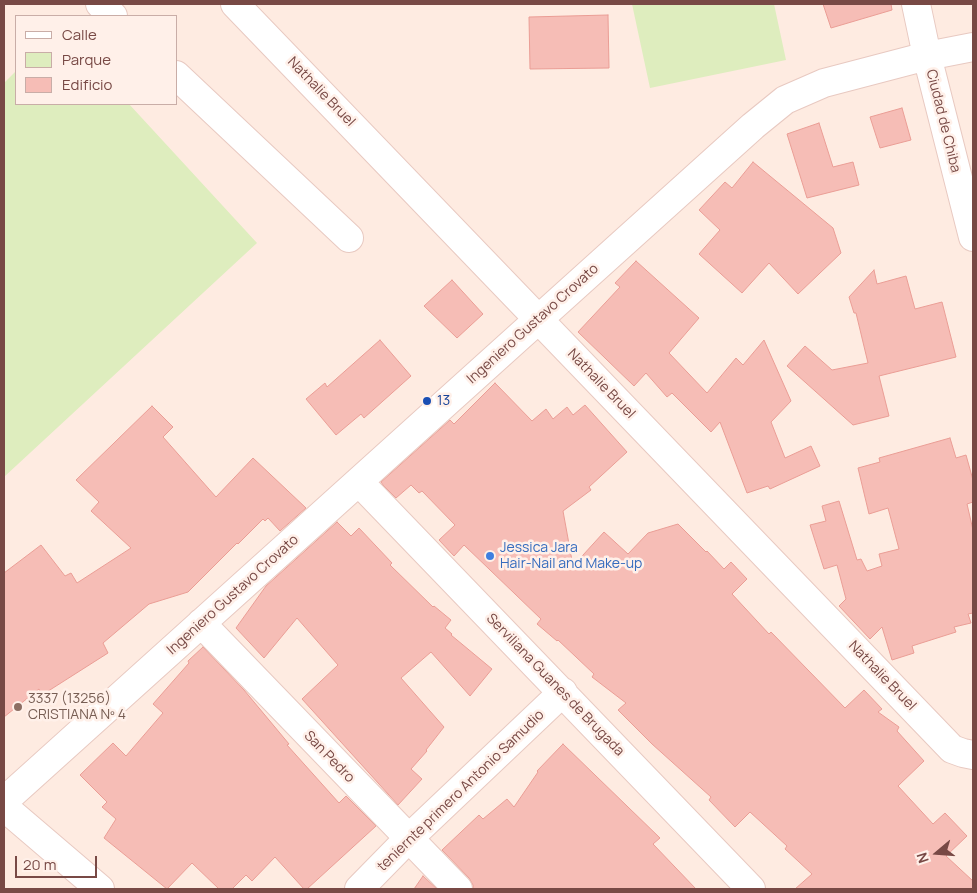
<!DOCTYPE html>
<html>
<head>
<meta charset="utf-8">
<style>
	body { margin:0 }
	#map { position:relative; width:977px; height:893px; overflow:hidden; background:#feebe1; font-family:Manrope,sans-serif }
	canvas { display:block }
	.frame { position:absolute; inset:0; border:5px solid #784945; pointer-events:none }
	.legend { position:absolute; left:15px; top:15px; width:162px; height:90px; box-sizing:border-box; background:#fff0e9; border:1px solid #c9ada7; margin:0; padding:6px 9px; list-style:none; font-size:15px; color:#784945 }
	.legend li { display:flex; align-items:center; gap:10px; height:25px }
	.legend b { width:25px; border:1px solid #c9ada7 }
	.north { position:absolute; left:912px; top:828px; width:50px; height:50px; -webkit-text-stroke:4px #fff0e9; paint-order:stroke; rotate:252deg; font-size:14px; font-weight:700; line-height:20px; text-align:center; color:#784945 }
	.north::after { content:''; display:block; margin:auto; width:18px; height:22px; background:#784945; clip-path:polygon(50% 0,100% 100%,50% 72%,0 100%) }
	.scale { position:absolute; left:15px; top:856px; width:82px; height:22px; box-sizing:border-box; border:2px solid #784945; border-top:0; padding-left:6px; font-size:15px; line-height:18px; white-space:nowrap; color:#784945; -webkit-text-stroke:4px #fff0e9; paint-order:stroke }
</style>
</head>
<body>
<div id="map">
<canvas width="977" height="893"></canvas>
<div class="frame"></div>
<ul class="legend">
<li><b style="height:6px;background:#fff"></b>Calle</li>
<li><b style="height:14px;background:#deedbe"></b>Parque</li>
<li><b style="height:14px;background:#f6bdb6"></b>Edificio</li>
</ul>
<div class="north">N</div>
<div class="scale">20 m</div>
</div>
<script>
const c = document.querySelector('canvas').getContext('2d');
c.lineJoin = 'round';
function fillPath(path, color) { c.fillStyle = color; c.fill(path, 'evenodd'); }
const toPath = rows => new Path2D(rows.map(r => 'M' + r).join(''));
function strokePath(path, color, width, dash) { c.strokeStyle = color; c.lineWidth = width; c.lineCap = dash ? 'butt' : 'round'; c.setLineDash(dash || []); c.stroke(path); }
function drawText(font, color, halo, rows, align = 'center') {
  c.font = font + ' Manrope,sans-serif'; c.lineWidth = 5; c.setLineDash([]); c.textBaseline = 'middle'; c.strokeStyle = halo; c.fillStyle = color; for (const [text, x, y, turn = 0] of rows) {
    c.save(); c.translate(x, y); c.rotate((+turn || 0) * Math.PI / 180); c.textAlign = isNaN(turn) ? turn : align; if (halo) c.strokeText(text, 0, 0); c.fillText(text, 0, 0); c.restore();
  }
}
fillPath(toPath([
	[632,4,774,4,786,60,650,88],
	[16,71,16,104,129,104,257,243,4,477,4,83]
]), '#deedbe');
const building = toPath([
	[823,4,891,4,892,10,831,28,823,4],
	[608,15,609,68,530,69,529,17,608,15],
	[902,108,911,140,880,148,870,117,902,108],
	[819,123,833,167,853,162,859,185,807,198,787,134,819,123],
	[753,162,833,228,841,253,798,294,769,263,742,293,699,254,720,230,699,210,725,182,732,188,753,162],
	[636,261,699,318,669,353,707,393,736,358,743,365,764,340,791,401,771,422,785,458,811,446,820,466,770,489,768,486,747,493,720,422,711,432,672,393,667,397,646,373,634,386,578,332,620,287,615,283,636,261],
	[874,270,877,284,906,276,915,309,942,302,956,357,879,376,889,416,853,425,787,366,805,346,832,370,868,363,856,313,854,313,849,297,874,270],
	[452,280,483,314,457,338,424,306,452,280],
	[380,340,411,376,364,418,361,414,336,435,306,399,325,383,327,387,380,340],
	[495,383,532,421,546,409,553,419,567,407,573,415,585,405,627,452,589,487,591,490,563,511,573,566,604,532,628,554,648,533,678,524,706,552,707,551,724,569,731,562,747,579,732,594,769,634,771,632,845,708,864,690,882,709,878,712,899,727,897,731,924,761,898,786,933,824,945,813,967,836,946,856,973,881,973,889,795,889,812,874,785,849,787,846,750,812,735,827,709,800,711,797,652,744,618,710,626,703,592,677,594,674,558,640,557,641,537,624,541,619,464,545,454,556,439,540,455,525,422,491,419,493,411,485,396,498,383,485,381,482,450,420,454,424,495,383],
	[152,406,173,427,163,437,216,497,253,458,306,508,280,531,268,518,265,521,263,519,238,544,237,543,188,592,149,604,103,643,108,653,42,695,39,689,4,717,4,573,41,545,65,576,71,573,77,583,131,548,91,511,99,502,76,480,152,406],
	[950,438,956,458,966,455,973,480,973,502,967,504,973,530,973,613,968,614,971,623,954,627,956,632,912,646,914,653,892,660,882,627,870,639,839,606,846,599,837,565,824,569,810,525,826,521,822,506,839,501,857,560,861,559,867,571,882,566,879,554,899,549,888,508,869,514,858,468,880,462,879,458,950,438],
	[337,522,351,536,359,528,392,563,390,565,433,607,434,606,451,620,445,628,452,634,451,635,492,669,470,696,431,652,401,678,444,727,426,750,427,751,411,769,422,779,398,805,302,699,338,665,297,618,264,658,236,628,266,586,337,522],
	[203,647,244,690,289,744,287,745,339,803,346,796,376,826,307,889,304,889,275,857,252,881,246,875,232,889,219,889,192,863,167,889,104,838,116,819,102,807,107,802,80,775,113,743,126,756,163,713,153,704,189,663,188,661,203,647],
	[563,744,660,838,653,844,696,889,473,889,473,885,469,878,442,850,479,815,483,819,507,799,514,807,538,772,537,771,563,744],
	[423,876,437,889,414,889,423,876]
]);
fillPath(building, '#f6bdb6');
strokePath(building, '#ea9d95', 1);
const minor = toPath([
	[100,4,113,16],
	[235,4,952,749,963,753,973,755],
	[916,4,927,56,973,237],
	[176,75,349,238],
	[359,482,751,889],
	[201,623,458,889],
	[4,801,753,126,785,100,824,83,927,56,973,47],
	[4,807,100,889],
	[359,889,408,839,563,692]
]);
strokePath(minor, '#e8c9c1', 30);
strokePath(minor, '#fff', 28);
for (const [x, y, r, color] of [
	[427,401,5,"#1a4fb4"],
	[490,556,5,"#3f7fe0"],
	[18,707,5,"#8d6e63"]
]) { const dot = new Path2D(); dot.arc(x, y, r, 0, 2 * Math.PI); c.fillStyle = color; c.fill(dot); strokePath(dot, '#fff0e9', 2); }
drawText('14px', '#784945', '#fff0e9', [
	["Nathalie Bruel",321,92,46],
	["Ciudad de Chiba",943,121,76],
	["Ingeniero Gustavo Crovato",533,324,-42],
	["Nathalie Bruel",601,384,46],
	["Ingeniero Gustavo Crovato",233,595,-42],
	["Nathalie Bruel",882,676,46],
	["Serviliana Guanes de Brugada",555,685,46],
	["San Pedro",329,757,46],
	["teniernte primero Antonio Samudio",461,791,-44]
]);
drawText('14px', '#164399', '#fff0e9', [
	["13",437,401]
], 'left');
drawText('14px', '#366cbe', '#fff0e9', [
	["Jessica Jara",500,548],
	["Hair-Nail and Make-up",500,564]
], 'left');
drawText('14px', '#785e54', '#fff0e9', [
	["3337 (13256)",28,699],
	["CRISTIANA Nº 4",28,715]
], 'left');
</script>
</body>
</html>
